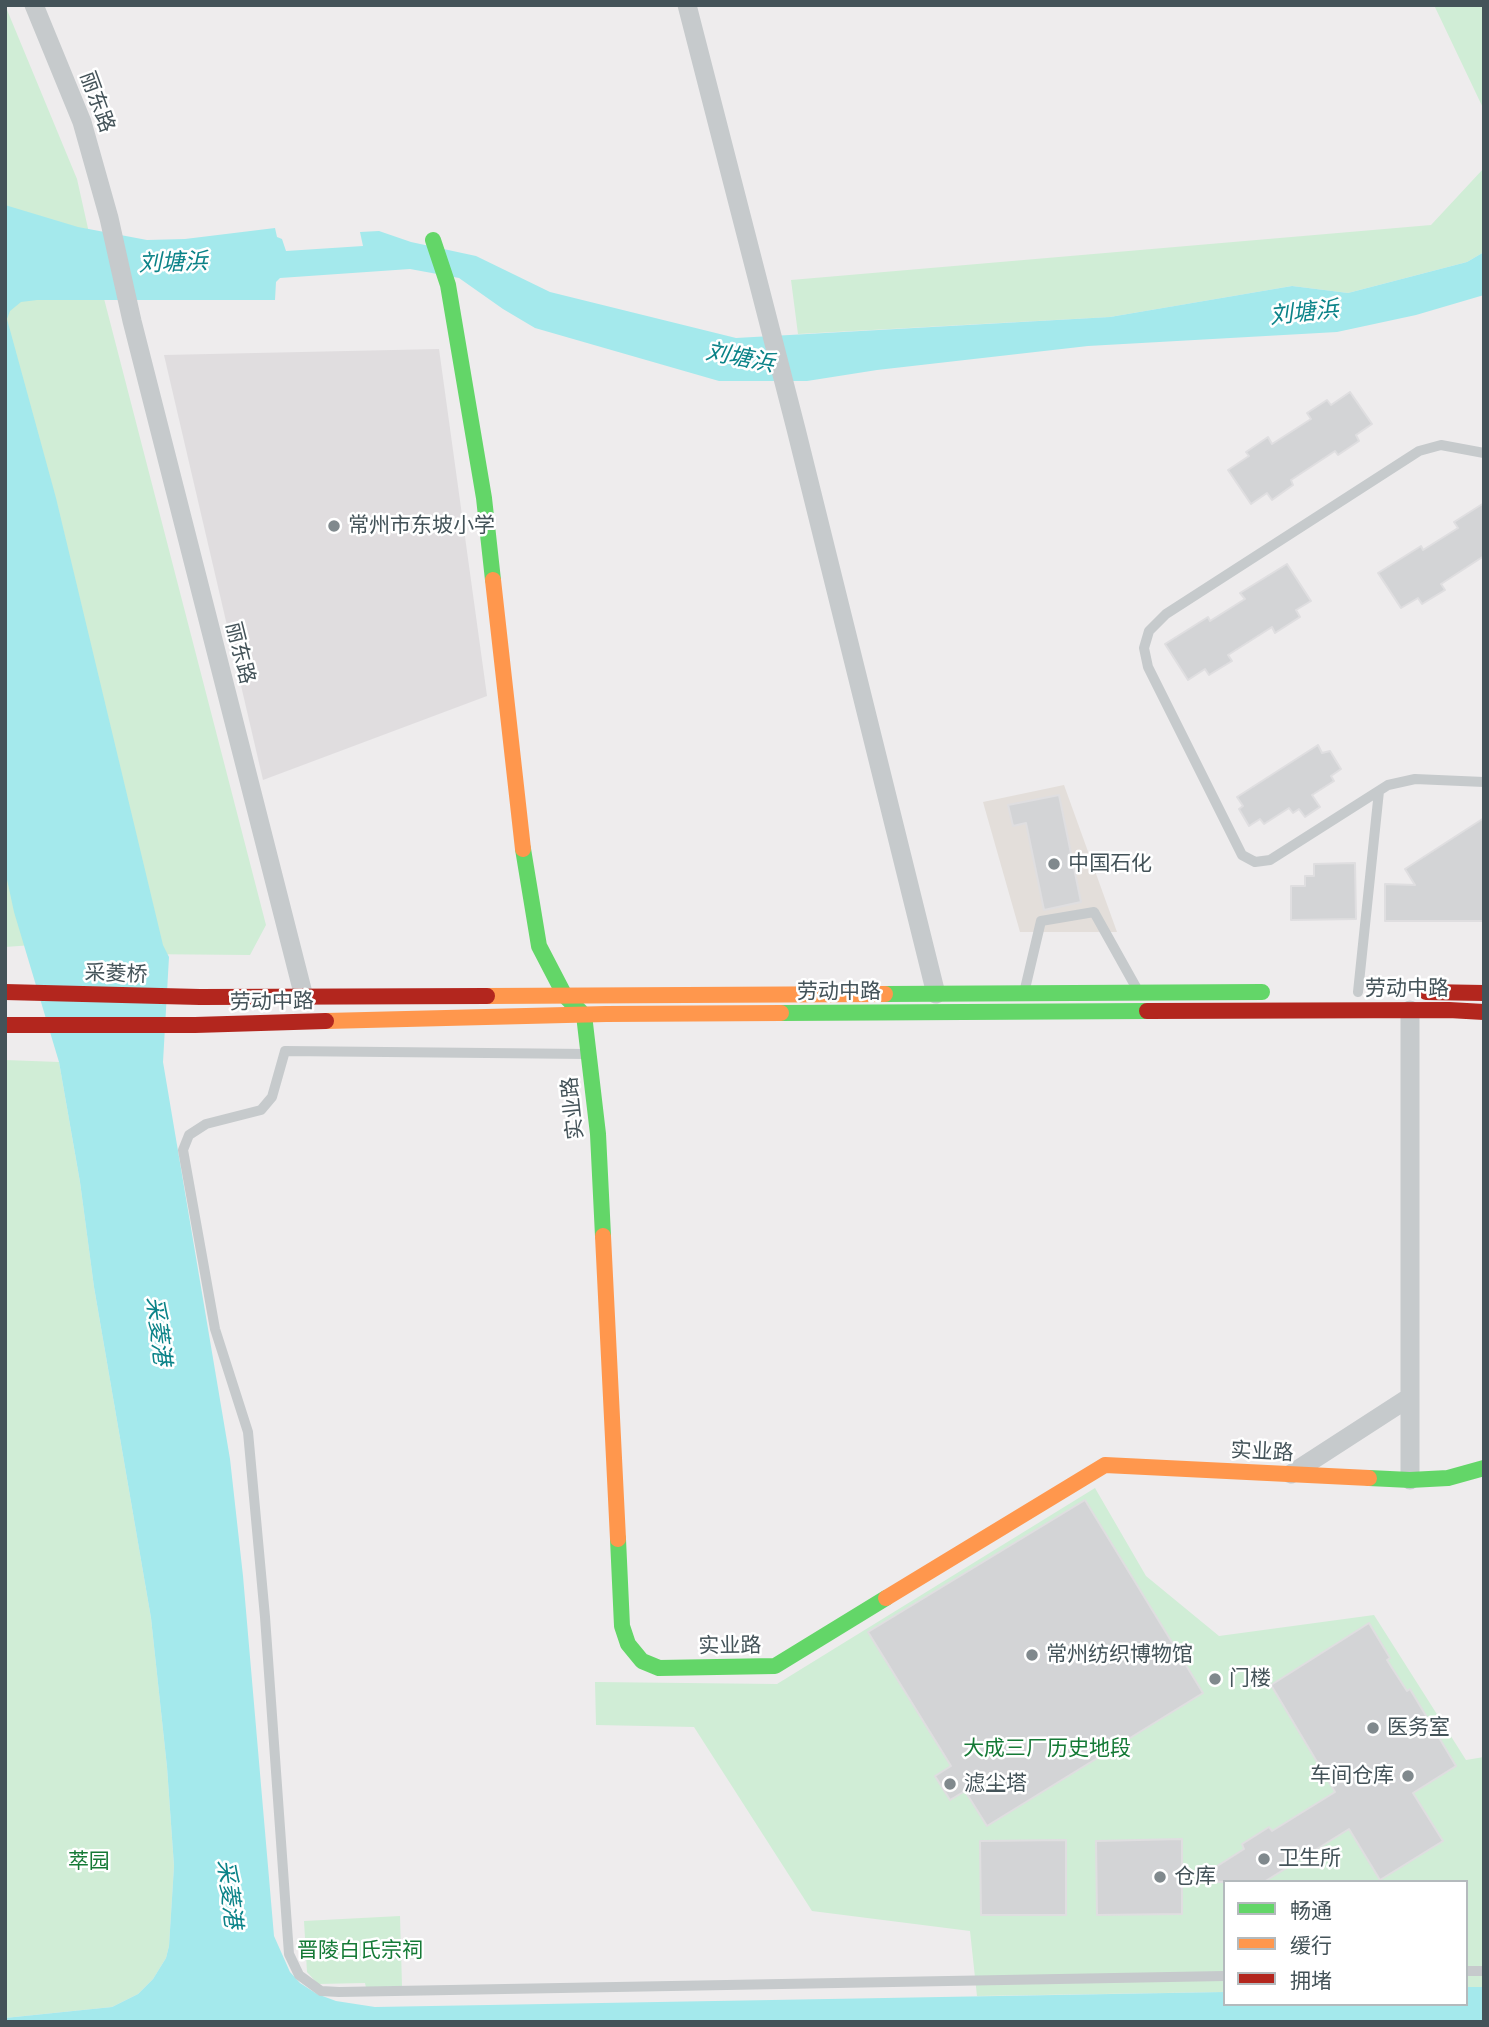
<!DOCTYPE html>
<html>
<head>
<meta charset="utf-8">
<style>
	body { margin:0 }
	#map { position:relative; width:1489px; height:2027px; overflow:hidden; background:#eeeced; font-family:Mulish,"Noto Sans SC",sans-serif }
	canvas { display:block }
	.frame { position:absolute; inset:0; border:7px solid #445359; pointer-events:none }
	.legend { position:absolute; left:1223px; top:1880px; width:245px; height:126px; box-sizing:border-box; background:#fff; border:2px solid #b4babd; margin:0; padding:9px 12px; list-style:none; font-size:21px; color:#445359 }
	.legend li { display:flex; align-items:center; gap:14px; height:35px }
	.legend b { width:35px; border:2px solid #b4babd }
</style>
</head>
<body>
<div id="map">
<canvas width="1489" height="2027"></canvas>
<div class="frame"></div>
<ul class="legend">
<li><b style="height:9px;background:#63d668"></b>畅通</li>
<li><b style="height:9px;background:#ff974d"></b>缓行</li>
<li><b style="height:9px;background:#b3261e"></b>拥堵</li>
</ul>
</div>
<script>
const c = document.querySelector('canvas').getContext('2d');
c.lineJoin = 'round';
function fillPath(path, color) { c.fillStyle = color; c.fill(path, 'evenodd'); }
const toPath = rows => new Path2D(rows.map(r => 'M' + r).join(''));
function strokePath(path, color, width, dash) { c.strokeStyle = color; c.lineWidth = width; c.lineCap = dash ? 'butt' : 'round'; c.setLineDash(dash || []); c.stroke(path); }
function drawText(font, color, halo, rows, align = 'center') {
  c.font = font + ' Mulish,"Noto Sans SC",sans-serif'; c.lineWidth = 5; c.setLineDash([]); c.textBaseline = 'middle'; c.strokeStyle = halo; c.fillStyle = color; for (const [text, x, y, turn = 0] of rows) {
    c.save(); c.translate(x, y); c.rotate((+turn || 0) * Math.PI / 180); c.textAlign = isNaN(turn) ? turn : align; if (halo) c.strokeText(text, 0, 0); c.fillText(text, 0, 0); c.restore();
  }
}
fillPath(toPath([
	[1064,785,1117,932,1020,932,983,802]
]), '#e3deda');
fillPath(toPath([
	[439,349,487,696,263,780,164,355]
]), '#e0dddf');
fillPath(toPath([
	[5,5,77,179,101,287,266,925,250,955,135,954,5,396],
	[1434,5,1484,5,1484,110],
	[1484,168,1484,252,1467,262,1348,293,1292,286,1110,317,798,334,791,280,1431,225],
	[5,770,47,944,5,947],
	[5,1060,59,1062,80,1182,94,1287,151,1618,167,1767,174,1866,169,1946,166,1958,153,1979,138,1994,112,2007,5,2018],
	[1095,1488,1146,1576,1219,1636,1374,1615,1466,1760,1484,1757,1484,1987,1466,1987,1466,1882,1225,1882,1225,1992,977,1996,970,1931,812,1911,694,1727,596,1725,595,1682,777,1684],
	[400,1916,402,1986,366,1988,365,1983,318,1984,307,1972,304,1921]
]), '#d0edd6');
fillPath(toPath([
	[5,205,78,227,147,240,185,239,275,228,277,237,282,239,286,251,363,246,360,232,379,231,411,242,476,256,550,292,736,338,1110,317,1292,286,1348,293,1467,262,1484,252,1484,295,1416,315,1337,332,1088,346,877,370,807,381,719,381,535,328,503,309,459,278,410,269,280,278,276,282,275,300,37,300,21,302,10,311,7,319,56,498,163,945,169,957,163,1062,230,1459,243,1576,274,1936,290,1972,300,1983,317,1994,336,2001,375,2007,1225,1992,1225,2004,1466,2004,1466,1987,1484,1987,1484,2022,5,2022,5,2018,112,2007,138,1994,153,1979,166,1958,169,1946,174,1866,167,1767,151,1618,94,1287,80,1182,59,1062,14,912,5,870]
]), '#a4e9ec');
const building = toPath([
	[1350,392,1372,424,1356,435,1359,441,1338,455,1335,451,1291,480,1293,485,1272,500,1267,493,1251,504,1228,470,1249,456,1246,452,1268,437,1272,444,1311,419,1307,413,1327,400,1331,405,1350,392],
	[1484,503,1484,556,1441,584,1445,590,1422,604,1418,598,1401,608,1378,573,1421,546,1423,550,1458,528,1454,522,1484,503],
	[1287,564,1311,601,1296,610,1300,617,1275,633,1272,627,1228,655,1232,661,1209,675,1205,669,1188,680,1165,644,1208,617,1210,621,1245,599,1240,593,1287,564],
	[1318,745,1322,753,1330,751,1341,769,1331,776,1334,781,1312,795,1320,807,1305,817,1299,809,1293,813,1289,808,1264,824,1260,819,1249,826,1239,809,1243,806,1237,797,1318,745],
	[1059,795,1081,902,1044,910,1026,823,1013,826,1008,805,1059,795],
	[1484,818,1484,921,1385,921,1385,884,1415,885,1405,869,1484,818],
	[1355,863,1356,919,1291,920,1291,886,1305,886,1305,876,1314,876,1314,864,1355,863],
	[1085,1500,1203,1693,987,1826,965,1791,950,1800,935,1776,951,1766,868,1632,1085,1500],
	[1369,1623,1390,1658,1387,1660,1407,1691,1410,1689,1456,1766,1413,1793,1443,1841,1380,1880,1349,1829,1264,1882,1218,1882,1211,1870,1244,1849,1242,1844,1269,1827,1272,1831,1335,1792,1271,1685,1369,1623],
	[1182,1839,1182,1914,1097,1915,1096,1841,1182,1839],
	[1066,1840,1066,1915,981,1915,980,1841,1066,1840]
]);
fillPath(building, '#d3d4d6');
strokePath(building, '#dfdee0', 2);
strokePath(toPath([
	[1484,453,1441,445,1419,451,1166,614,1149,631,1144,648,1148,667,1242,855,1255,862,1270,860,1388,785,1415,779,1484,782],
	[1358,992,1379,791],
	[1024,993,1041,921,1094,912,1137,989],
	[588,1054,285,1051,272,1097,261,1110,206,1124,189,1135,183,1150,215,1329,248,1432,265,1617,289,1954,299,1975,321,1991,339,1992,1225,1976],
	[1466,1971,1484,1971]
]), '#c6cacc', 10);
strokePath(toPath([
	[34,5,82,122,109,218,132,321,304,997],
	[687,5,796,429,936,994],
	[1410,1010,1410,1480],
	[1291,1474,1410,1397]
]), '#c6cacc', 19);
strokePath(toPath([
	[433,240,448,285,484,498,493,580],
	[523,849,539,946,565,996,584,1015,598,1134,603,1236],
	[885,994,1262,992],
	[781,1013,1147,1011],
	[1369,1478,1410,1480,1448,1478,1484,1468],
	[618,1539,622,1626,628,1644,642,1661,659,1668,775,1666,886,1598]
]), '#63d668', 16);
strokePath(toPath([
	[493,580,523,849],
	[487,996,885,994],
	[326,1021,606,1014,781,1013],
	[603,1236,618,1539],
	[886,1598,1105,1465,1369,1478]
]), '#ff974d', 16);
strokePath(toPath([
	[5,992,200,997,487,996],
	[1426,992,1484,993],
	[1147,1011,1449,1010,1484,1012],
	[5,1025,195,1025,326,1021]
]), '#b3261e', 16);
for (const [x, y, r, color] of [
	[334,526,7,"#80898d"],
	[1054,864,7,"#80898d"],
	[1032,1655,7,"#80898d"],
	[1215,1679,7,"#80898d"],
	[1373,1728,7,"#80898d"],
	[1408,1776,7,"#80898d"],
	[950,1784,7,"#80898d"],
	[1264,1859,7,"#80898d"],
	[1160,1877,7,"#80898d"]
]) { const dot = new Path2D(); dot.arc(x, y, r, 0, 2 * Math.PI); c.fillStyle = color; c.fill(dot); strokePath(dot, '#fff', 2.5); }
drawText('21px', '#445359', '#fff', [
	["丽东路",97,102,70],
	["丽东路",240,653,76],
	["采菱桥",116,974,2],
	["劳动中路",1407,989],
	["劳动中路",839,992],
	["劳动中路",272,1002,-1],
	["实业路",573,1108,-96],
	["实业路",1262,1452,3],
	["实业路",730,1646,-1]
]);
drawText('21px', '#445359', '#fff', [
	["常州市东坡小学",348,526],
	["中国石化",1068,864],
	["常州纺织博物馆",1046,1655],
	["门楼",1229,1679],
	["医务室",1387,1728],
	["车间仓库",1394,1776,"right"],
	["滤尘塔",964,1784],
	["卫生所",1278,1859],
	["仓库",1174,1877]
], 'left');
drawText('21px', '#157a36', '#fff', [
	["大成三厂历史地段",1047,1749],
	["萃园",89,1862],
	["晋陵白氏宗祠",360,1951]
]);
drawText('italic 23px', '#0b8388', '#fff', [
	["刘塘浜",173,263,-2],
	["刘塘浜",1304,313,-6],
	["刘塘浜",740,358,11],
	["采菱港",158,1331,83],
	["采菱港",229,1894,83]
]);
</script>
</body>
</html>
